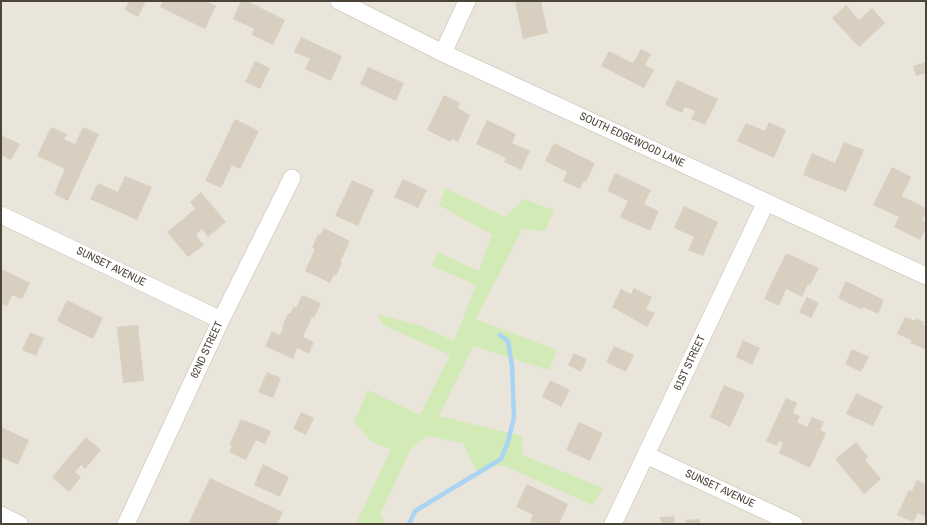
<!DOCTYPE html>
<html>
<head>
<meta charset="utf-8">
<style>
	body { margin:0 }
	#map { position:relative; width:927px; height:525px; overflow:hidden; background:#f6f3ec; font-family:"Archivo Narrow",sans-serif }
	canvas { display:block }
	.frame { position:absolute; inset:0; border:2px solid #4b4439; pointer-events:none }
</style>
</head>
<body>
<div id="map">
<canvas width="927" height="525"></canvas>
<div class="frame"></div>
</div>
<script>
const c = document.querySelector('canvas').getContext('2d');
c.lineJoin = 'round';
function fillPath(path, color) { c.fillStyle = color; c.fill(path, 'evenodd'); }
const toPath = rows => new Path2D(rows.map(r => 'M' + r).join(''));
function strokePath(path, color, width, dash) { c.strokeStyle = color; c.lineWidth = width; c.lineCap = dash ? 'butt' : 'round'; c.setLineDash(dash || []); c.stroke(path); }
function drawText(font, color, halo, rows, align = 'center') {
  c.font = font + ' "Archivo Narrow",sans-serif'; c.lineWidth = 3; c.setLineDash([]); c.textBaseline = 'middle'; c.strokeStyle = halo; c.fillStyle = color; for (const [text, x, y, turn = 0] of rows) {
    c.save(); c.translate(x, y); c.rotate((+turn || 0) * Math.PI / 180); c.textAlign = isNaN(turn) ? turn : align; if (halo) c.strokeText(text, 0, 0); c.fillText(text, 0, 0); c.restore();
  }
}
fillPath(toPath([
	[1,1,926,1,926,524,1,524]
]), '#eae5da');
fillPath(toPath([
	[445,188,505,217,524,199,554,210,545,231,522,229,476,319,557,350,549,370,473,346,439,416,522,436,522,455,603,488,593,505,502,465,476,471,463,443,426,436,411,449,380,514,386,524,356,524,391,449,372,442,354,422,368,390,420,415,450,355,383,325,378,314,421,326,454,341,476,285,432,266,437,252,479,271,492,235,439,205]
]), '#d2eab5');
strokePath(toPath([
	[409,524,415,511,501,459,508,442,514,417,512,366,508,341,500,335]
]), '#a9d4f2', 4.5);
fillPath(toPath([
	[129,1,146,1,138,17,125,10],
	[163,1,209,1,208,2,216,6,205,29,160,7],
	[241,1,247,1,285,20,273,45,252,35,254,29,233,19],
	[515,1,541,1,548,33,523,39],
	[846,5,859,20,872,8,885,23,859,47,832,18],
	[301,37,342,56,331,81,305,69,310,59,294,52],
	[641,49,651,54,645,65,654,70,644,88,601,66,609,51,633,63],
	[255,61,270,68,260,89,245,82],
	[926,62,926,73,916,76,913,66],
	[368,67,404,83,396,101,360,84],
	[677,80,718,99,705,125,691,119,695,111,685,107,682,113,665,105],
	[444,95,460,103,458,108,470,115,458,142,452,139,451,142,427,130],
	[235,119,259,131,240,169,232,165,221,188,205,181],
	[487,120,516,134,512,143,530,151,521,170,504,162,506,158,476,144],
	[769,122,786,130,774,158,737,141,746,123,765,131],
	[51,127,67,134,64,139,75,144,83,127,99,134,68,201,54,194,65,169,37,156],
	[1,135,20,144,11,160,1,155],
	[844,142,864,150,846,192,803,175,812,153,835,163],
	[554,143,595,163,586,182,584,181,580,189,563,181,567,172,545,161],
	[892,167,911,177,902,196,926,208,926,213,922,221,926,222,926,228,920,240,894,227,899,217,873,205],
	[615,173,651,190,644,204,659,211,650,231,620,217,628,201,607,191],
	[125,176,152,187,137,220,90,199,98,183,118,192],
	[403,179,427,190,418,208,394,197],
	[352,180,374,190,358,226,335,216],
	[201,192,226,222,208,237,202,229,196,235,204,245,188,257,167,232,195,209,190,202],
	[684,206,718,222,703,256,688,250,694,237,674,228],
	[324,228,350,241,340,262,342,263,336,276,334,275,330,283,305,271,315,249,312,248,318,234,320,235],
	[786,253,819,268,810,285,808,284,802,297,786,289,779,306,764,299],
	[1,269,30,283,22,299,12,295,7,306,1,304],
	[846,281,884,300,878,314,863,307,862,310,838,298],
	[634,288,652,297,646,309,655,313,647,327,612,307,621,289,631,294],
	[302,295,321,303,314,318,312,317,303,337,314,342,309,354,297,348,293,359,265,346,272,331,280,335,283,328,282,327,288,313,290,314,294,306,296,308],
	[807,297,819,303,811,318,799,312],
	[67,300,103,318,93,339,57,321],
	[905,317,915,321,916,318,924,322,923,325,926,326,925,349,910,343,911,340,897,334],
	[138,325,144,381,123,383,117,327],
	[30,332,44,338,36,356,22,350],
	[743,340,760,348,752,365,736,357],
	[614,346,634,355,626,372,606,362],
	[852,349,869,357,861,372,845,364],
	[574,353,587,359,581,372,568,365],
	[267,372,281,378,273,398,258,392],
	[550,380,570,390,561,407,542,397],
	[724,385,745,394,730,427,710,417],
	[856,393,883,406,873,426,846,414],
	[786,398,797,403,793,413,800,416,797,422,807,427,812,417,824,422,820,430,826,433,810,468,779,453,783,443,779,441,777,446,766,441],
	[301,412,314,418,306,435,293,429],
	[241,419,271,431,265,444,256,440,246,460,229,452,232,446,229,445],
	[579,422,603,433,590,461,566,450],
	[1,427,29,440,18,465,1,457,2,447,1,447],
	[86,437,101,450,85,469,81,465,75,472,81,477,69,492,52,477],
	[856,442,868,457,865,460,881,479,864,494,835,459],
	[263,464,289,477,280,497,254,485],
	[210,478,283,512,277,524,195,524,189,522],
	[917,480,926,484,926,517,918,513,913,522,897,515,909,490,912,491],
	[527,484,568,504,559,524,536,524,530,522,533,515,516,507],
	[674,516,675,524,661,524,660,517],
	[699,519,701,524,686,524,686,520]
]), '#d8cfc1');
const minor = toPath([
	[339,1,443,53,926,276],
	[443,53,467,1],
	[1,215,221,320],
	[646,455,794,524],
	[1,515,19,524],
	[126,524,221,320,292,178],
	[613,524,766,202]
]);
strokePath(minor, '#c2bbae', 18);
strokePath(minor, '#fff', 17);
drawText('11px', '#4b4439', '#fff', [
	["SOUTH EDGEWOOD LANE",632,140,25],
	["SUNSET AVENUE",111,267,26],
	["62ND STREET",207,350,-65],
	["61ST STREET",690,363,-65],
	["SUNSET AVENUE",720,489,25]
]);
</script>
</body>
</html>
